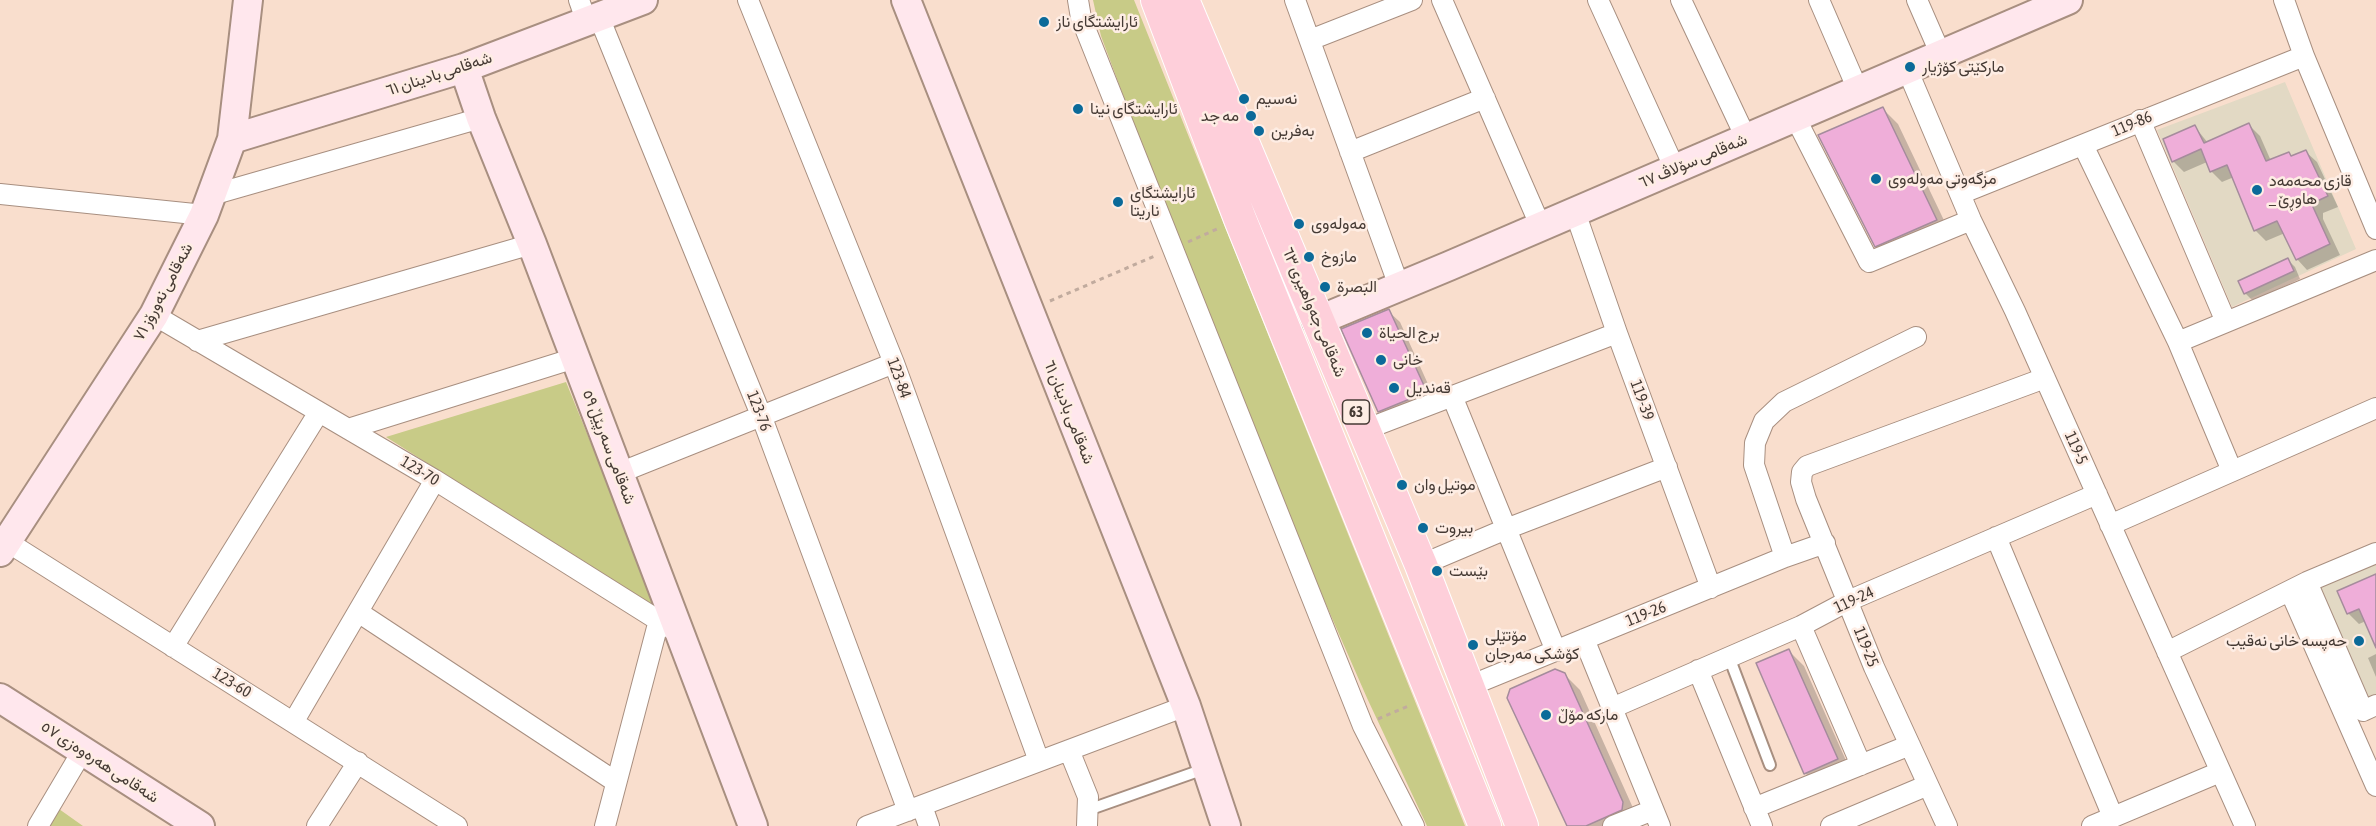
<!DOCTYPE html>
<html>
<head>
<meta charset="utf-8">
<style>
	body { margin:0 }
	canvas { display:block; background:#f9decd }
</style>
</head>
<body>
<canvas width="2376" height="826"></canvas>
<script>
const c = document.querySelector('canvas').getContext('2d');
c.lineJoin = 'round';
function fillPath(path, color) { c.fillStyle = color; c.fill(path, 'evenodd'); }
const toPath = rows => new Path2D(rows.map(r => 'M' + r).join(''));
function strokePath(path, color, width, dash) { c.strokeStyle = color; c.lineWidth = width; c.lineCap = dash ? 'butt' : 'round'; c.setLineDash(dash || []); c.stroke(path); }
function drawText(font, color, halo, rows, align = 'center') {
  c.font = font + ' "Asap Condensed",Vazirmatn,sans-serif'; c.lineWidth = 5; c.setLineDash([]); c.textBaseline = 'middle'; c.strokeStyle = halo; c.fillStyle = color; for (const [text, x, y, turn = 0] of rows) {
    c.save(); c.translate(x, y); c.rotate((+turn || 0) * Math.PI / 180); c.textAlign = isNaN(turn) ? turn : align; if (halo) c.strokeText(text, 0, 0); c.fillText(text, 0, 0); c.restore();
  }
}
fillPath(toPath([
	[2285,82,2356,249,2232,307,2157,130],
	[2376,563,2376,694,2369,697,2317,588]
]), '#e2d9c4');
fillPath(toPath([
	[1093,0,1134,0,1465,826,1427,826,1367,698,1321,593,1191,278,1101,36],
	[566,382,659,610,386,437],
	[59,809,83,826,49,826]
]), '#c8cb87');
fillPath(toPath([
	[1883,109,1898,124,1951,235,1891,261,1876,246],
	[2249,125,2260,136,2271,161,2289,153,2292,157,2306,152,2317,162,2338,207,2323,213,2323,219,2340,255,2307,270,2297,259,2285,233,2266,241,2255,230,2234,177,2222,182,2211,171,2207,162,2184,172,2173,161,2195,127,2208,143],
	[2287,259,2295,267,2300,279,2253,301,2245,293],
	[1388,311,1400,322,1437,404,1390,423,1379,411],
	[2376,576,2376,645,2366,621,2359,624,2348,613],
	[1789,651,1804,666,1852,774,1821,789,1805,773],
	[2376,654,2376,677,2368,658],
	[1564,674,1580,690,1638,819,1634,826,1568,826]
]), '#0003');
const building = toPath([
	[1883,107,1937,220,1875,247,1818,135,1883,107],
	[2249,123,2266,161,2289,152,2291,156,2306,150,2328,196,2313,203,2313,207,2330,244,2296,260,2277,221,2254,231,2227,165,2210,172,2201,149,2172,162,2163,139,2195,125,2204,143,2249,123],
	[2288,258,2294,271,2244,294,2238,281,2288,258],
	[1389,309,1427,392,1378,412,1341,329,1389,309],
	[2376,574,2376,648,2359,609,2347,614,2337,591,2376,574],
	[1789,649,1838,759,1804,774,1756,663,1789,649],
	[1555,669,1565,673,1623,802,1622,810,1586,826,1567,826,1507,698,1510,689,1555,669]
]);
fillPath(building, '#efaed9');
strokePath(building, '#a58c9c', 1.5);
const lane = toPath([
	[1729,657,1770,765],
	[1088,810,1207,768]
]);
const street = toPath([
	[579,0,586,20],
	[748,0,894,363,1039,761],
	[1078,0,1081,18,1363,726,1414,826],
	[1295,0,1399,286],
	[1442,0,1540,225],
	[1598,0,1675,169],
	[1681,0,1746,138],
	[1819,0,1858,90],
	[1917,0,1941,55],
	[2284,0,2304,56,2376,229],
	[599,17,761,415,908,811],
	[1310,40,1412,0],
	[1907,69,1971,220,2015,311,2245,826],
	[1795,117,1869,262,1971,220],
	[2140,120,2226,322],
	[2083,145,2178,342,2232,471],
	[1350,152,1485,98],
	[0,194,204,215],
	[1960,194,2304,56],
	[212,195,481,118],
	[1575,212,1617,333,1711,588],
	[154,315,435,480,680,634],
	[197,341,532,244],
	[2178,342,2376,260],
	[1452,396,1556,651],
	[348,429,575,358],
	[1364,430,1617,333],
	[619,473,894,363],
	[2110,525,2376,408],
	[1996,537,2113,817],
	[6,541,457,826],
	[1785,557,1754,465,1755,443,1764,421,1784,402,1916,337],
	[1421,565,1506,529,1667,467],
	[2307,582,2363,711,2376,705],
	[2290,591,2376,786],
	[358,612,616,782],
	[1801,626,1861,765],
	[1584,639,1660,826],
	[173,647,319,412],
	[2167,652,2307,582,2376,553],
	[1698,670,1762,826],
	[1467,687,1785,557,1825,543],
	[1612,708,1801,626,1848,601,2097,494],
	[294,721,435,480],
	[1069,750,1088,797,1087,826],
	[922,806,929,826],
	[1754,808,1910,745],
	[38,826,83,750],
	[317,826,358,762],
	[605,826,659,620],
	[867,826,1186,706],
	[1613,826,1653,810],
	[1831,826,1928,785],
	[1947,826,1874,667,1806,499,1801,482,1802,472,1807,466,2045,378],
	[2092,826,2220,772]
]);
const secondary = toPath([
	[906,0,1186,706,1226,826],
	[464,68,481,118,532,244,753,826],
	[232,139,464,68,643,0],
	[1317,321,1449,266,2068,0],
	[0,552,154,315,204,215,232,139,248,0],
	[0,698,200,826]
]);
const primary = toPath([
	[1157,0,1240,219,1485,826],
	[1183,0,1421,565,1522,826]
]);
strokePath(lane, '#a88f80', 14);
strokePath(street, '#a88f80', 22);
strokePath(secondary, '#a88f80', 32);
strokePath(primary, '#fff', 34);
strokePath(toPath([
	[1188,242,1217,229],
	[1050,301,1157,255],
	[1378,719,1411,705]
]), '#c1ab9e', 3, [4.5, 4.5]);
strokePath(lane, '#fff', 10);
strokePath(street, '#fff', 20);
strokePath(secondary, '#ffe7ed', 28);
strokePath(primary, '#fecfda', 32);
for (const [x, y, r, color] of [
	[1044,22,6,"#0b6a99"],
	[1910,67,6,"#0b6a99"],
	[1244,99,6,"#0b6a99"],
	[1078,109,6,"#0b6a99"],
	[1251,116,6,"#0b6a99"],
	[1259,131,6,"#0b6a99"],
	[1876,179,6,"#0b6a99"],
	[2257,190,6,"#0b6a99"],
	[1118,202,6,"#0b6a99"],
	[1299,224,6,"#0b6a99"],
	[1309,257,6,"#0b6a99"],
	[1325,287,6,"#0b6a99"],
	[1367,333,6,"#0b6a99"],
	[1381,360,6,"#0b6a99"],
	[1394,388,6,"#0b6a99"],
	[1402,485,6,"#0b6a99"],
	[1423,528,6,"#0b6a99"],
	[1437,571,6,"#0b6a99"],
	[2359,641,6,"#0b6a99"],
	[1473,645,6,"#0b6a99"],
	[1546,715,6,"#0b6a99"]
]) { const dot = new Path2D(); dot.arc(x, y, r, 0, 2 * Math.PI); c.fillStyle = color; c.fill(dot); strokePath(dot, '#feede4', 2); }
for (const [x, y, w] of [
	[1356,412,27]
]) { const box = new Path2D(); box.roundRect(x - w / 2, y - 12, w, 24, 4.5); c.fillStyle = '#feede4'; c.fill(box); strokePath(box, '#453a34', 1.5); }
drawText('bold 15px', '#453a34', null, [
	["63",1356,412]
]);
drawText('16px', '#453a34', '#feede4', [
	["ئارایشتگای ناز",1056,22],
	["مارکێتی کۆژیار",1922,67],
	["نەسیم",1256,99],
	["ئارایشتگای نینا",1090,109],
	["مه جد",1239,116,"right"],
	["بەفرین",1271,131],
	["مزگەوتی مەولەوی",1888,179],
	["قازی محەمەد",2269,181],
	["_ هاوڕێ",2269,199],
	["ئارایشتگای",1130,193],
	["ناریتا",1130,211],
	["مەولەوی",1311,224],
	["مازوخ",1321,257],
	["البصرة",1337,287],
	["برج الحياة",1379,333],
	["خانی",1393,360],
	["قەندیل",1406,388],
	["موتيل وان",1414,485],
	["بیروت",1435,528],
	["بێست",1449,571],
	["مۆتێلی",1485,636],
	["کۆشکی مەرجان",1485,654],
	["حەپسە خانی نەقیب",2347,641,"right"],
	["مارکە مۆڵ",1558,715]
], 'left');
drawText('16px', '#453a34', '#feede4', [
	["شەقامی بادینان ٦١",439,74,-18],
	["119-86",2132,124,-23],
	["شەقامی سۆلاڤ ٦٧",1693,161,-23],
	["شەقامی نەورۆز ٧١",163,292,-62],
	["شەقامی جەواهیری ٦٣",1314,312,67],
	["123-84",899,378,70],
	["119-39",1642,400,70],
	["123-76",759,411,69],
	["شەقامی بادینان ٦١",1069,412,68],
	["شەقامی سەرپێڵ ٥٩",609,447,69],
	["119-5",2076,448,66],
	["123-70",420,471,31],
	["119-24",1854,600,-25],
	["119-26",1646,614,-22],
	["119-25",1866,647,68],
	["123-60",232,683,31],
	["شەقامی هەرەوەزی ٥٧",100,762,33]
]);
</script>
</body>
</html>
